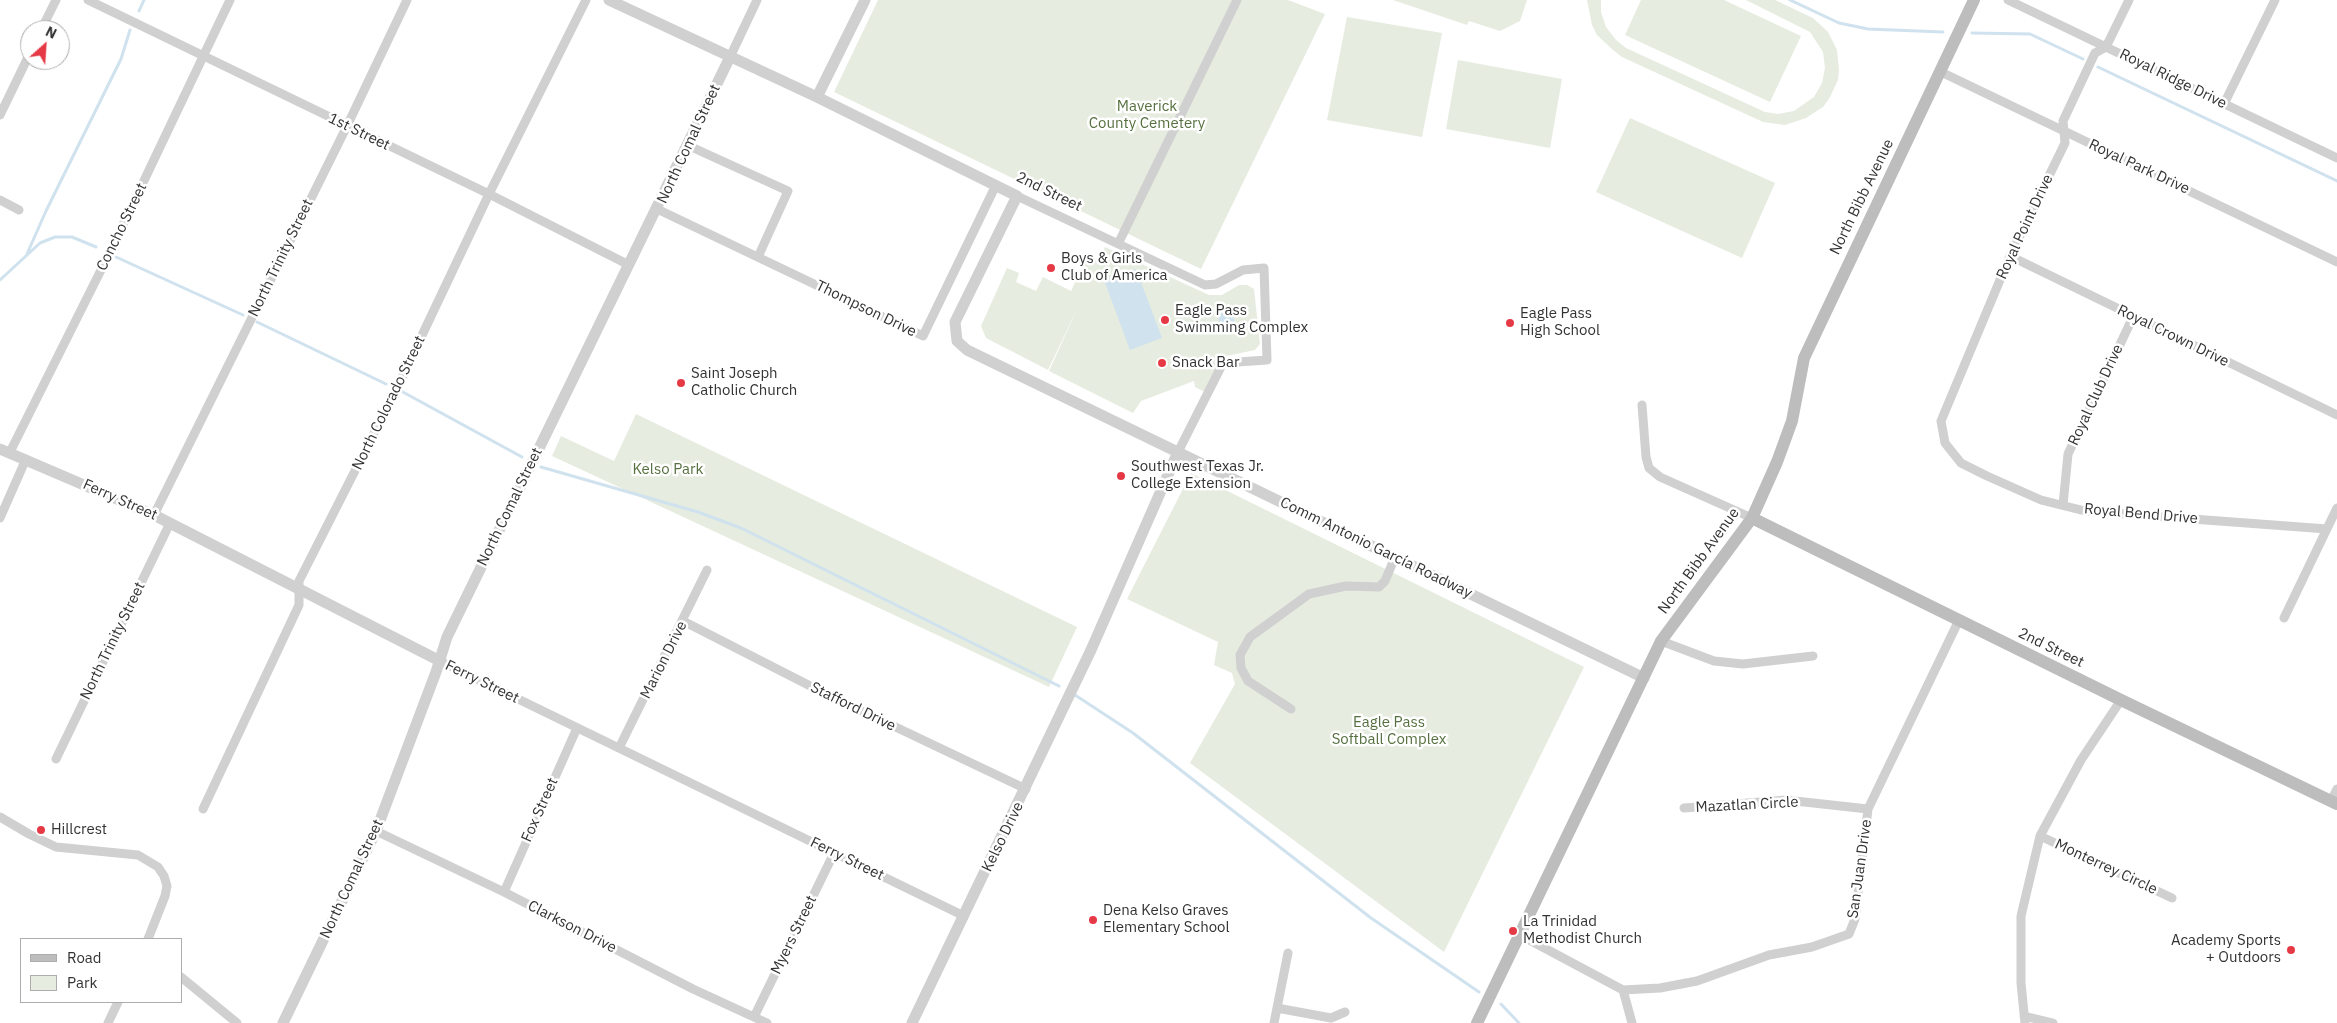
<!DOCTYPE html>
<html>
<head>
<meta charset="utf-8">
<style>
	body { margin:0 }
	#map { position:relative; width:2337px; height:1023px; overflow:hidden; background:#fff; font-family:"IBM Plex Sans",sans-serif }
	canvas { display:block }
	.legend { position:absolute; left:20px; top:938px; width:162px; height:65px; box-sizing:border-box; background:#fff; border:1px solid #adadad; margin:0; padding:6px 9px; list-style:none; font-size:15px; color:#333 }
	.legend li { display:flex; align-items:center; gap:10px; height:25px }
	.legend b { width:25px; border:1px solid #adadad }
	.north { position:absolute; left:20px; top:20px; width:50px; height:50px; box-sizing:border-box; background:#fff; border:1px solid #adadad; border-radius:50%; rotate:26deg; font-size:14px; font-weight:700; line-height:20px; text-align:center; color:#333 }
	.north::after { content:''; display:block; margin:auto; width:18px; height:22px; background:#e63946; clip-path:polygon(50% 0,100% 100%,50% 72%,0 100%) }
</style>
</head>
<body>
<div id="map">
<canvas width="2337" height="1023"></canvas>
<ul class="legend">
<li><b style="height:6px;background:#bdbdbd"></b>Road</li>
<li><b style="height:14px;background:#e6ecdf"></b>Park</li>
</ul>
<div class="north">N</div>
</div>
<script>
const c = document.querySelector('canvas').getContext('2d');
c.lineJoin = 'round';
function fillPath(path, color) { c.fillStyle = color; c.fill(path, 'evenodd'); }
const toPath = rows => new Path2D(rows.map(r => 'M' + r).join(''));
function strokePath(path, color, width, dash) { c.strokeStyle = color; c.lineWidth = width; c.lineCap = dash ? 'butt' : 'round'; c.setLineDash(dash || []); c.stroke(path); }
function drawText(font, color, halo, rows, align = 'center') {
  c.font = font + ' "IBM Plex Sans",sans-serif'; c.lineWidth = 5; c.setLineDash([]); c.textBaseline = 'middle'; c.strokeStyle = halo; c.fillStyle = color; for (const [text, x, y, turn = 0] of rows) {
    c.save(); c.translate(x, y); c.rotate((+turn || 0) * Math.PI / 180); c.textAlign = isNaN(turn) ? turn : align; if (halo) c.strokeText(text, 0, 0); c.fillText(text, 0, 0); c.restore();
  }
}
fillPath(toPath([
	[878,0,1288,0,1325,14,1201,269,834,92],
	[1393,0,1527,0,1520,21,1500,31,1469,21,1467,25],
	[1587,0,1601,0,1601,12,1606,27,1616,40,1626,48,1765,112,1778,114,1794,111,1814,97,1822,83,1825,68,1823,52,1810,32,1746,0,1775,0,1813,18,1828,32,1837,50,1839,70,1838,80,1829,99,1823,107,1806,118,1785,125,1763,122,1622,57,1613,50,1597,35,1592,25],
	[1641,0,1724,0,1801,36,1770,102,1625,35],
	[1347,17,1442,33,1422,137,1327,120],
	[1458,60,1562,79,1550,148,1446,129],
	[1630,118,1775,183,1742,258,1596,192],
	[1105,247,1209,295,1222,295,1239,285,1247,285,1254,289,1260,344,1255,350,1222,357,1205,392,1195,387,1194,381,1141,401,1133,413,1049,371,1078,307,1048,370,986,338,981,326,1007,268,1019,273,1016,282,1036,291,1043,277,1071,291,1087,257,1098,261],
	[636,414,1077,627,1049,687,552,456,561,436,614,461],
	[1191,473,1584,667,1444,952,1190,763,1235,684,1232,673,1214,665,1218,642,1127,599]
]), '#e6ecdf');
fillPath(toPath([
	[1136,269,1162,338,1130,350,1104,280],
	[1229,308,1236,325,1222,331,1217,313]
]), '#cfe2ee');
strokePath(toPath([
	[1790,0,1839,23,1868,29,1943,32],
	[139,11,144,0],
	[1972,33,2030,34,2083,59],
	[2098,67,2337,181],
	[27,254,46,211,121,59,130,30],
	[116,257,243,315],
	[0,280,40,243,55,237,72,237,96,247],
	[257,322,386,384],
	[401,391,522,457],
	[541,467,698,512,741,528,1059,686],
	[1075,695,1133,733,1371,918,1479,992],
	[1501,1004,1519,1023]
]), '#cfe2ee', 3);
strokePath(toPath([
	[88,0,489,194,629,265],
	[2008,0,2337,158],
	[2129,0,2106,47,2095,53,2063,121,2065,143,2010,256,1941,421,1945,443,1961,463,1987,476,2041,500,2085,511,2327,529],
	[41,30,56,0],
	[730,57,757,0],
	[1941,72,2337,262],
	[2224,104,2275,0],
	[0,115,30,53],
	[687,145,788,191,758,257],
	[1017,196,1205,285,1216,284,1243,270,1264,268,1267,360,1223,363,1178,452],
	[0,200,19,210],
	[657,209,923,336,996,185],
	[1118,244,1237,0],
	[2010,256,2337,415],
	[1642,405,1646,457,1649,468,1660,477,1752,518],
	[10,452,110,252,230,0],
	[2063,505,2068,454,2133,317],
	[154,515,347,126,407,0],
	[0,518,26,459],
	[2284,618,2337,508],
	[683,621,824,693,1026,789],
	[1661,641,1714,661,1743,664,1813,656],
	[438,660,964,916],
	[1291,709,1248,681,1241,668,1240,655,1250,637,1309,594,1346,586,1379,587,1385,581,1395,557],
	[619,748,707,570],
	[56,759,170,523],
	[2331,801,2337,789],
	[1684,808,1786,800,1868,809],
	[203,809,299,605,299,581,397,388,489,194,586,0],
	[0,817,29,834,56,847,138,855,158,867,164,876,167,886,165,896,148,939],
	[376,831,504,892,693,989,767,1023],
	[2040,836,2172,898],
	[504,892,577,728],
	[1520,935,1623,990,1632,1023],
	[181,977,237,1023],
	[1623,990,1660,988,1697,981,1769,955,1812,947,1849,934,1855,919,1868,809,1959,620],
	[1277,1008,1331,1018,1345,1012],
	[2024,1016,2053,1023],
	[754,1017,834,853],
	[108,1023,118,1002],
	[1274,1023,1288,953],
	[2025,1023,2021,983,2021,916,2040,836,2081,760,2121,700]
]), '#d0d0d0', 9);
strokePath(toPath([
	[609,0,817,97,1017,196,955,322,957,341,967,350,1644,678],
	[817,97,865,0],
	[0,449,154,515,438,660],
	[283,1023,376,831,436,672,447,637,730,57],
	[912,1023,1091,650,1178,452]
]), '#d0d0d0', 11);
strokePath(toPath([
	[1752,518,2121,700,2337,804],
	[1477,1023,1661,641,1752,518,1777,462,1792,421,1804,358,1974,0]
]), '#bdbdbd', 12);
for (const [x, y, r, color] of [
	[1051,268,5,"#e63946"],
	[1165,320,5,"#e63946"],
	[1510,323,5,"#e63946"],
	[1162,363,5,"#e63946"],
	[681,383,5,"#e63946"],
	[1121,476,5,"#e63946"],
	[41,830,5,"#e63946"],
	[1093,920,5,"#e63946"],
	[1513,931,5,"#e63946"],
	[2291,950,5,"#e63946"]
]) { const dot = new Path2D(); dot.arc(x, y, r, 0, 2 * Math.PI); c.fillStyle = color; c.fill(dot); strokePath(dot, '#fff', 2); }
drawText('15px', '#333', '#fff', [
	["Royal Ridge Drive",2173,79,26],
	["1st Street",359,132,26],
	["North Comal Street",689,144,-65],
	["Royal Park Drive",2139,167,25],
	["2nd Street",1049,192,26],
	["North Bibb Avenue",1862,197,-64],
	["Concho Street",122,227,-64],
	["Royal Point Drive",2025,227,-65],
	["North Trinity Street",281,258,-64],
	["Thompson Drive",866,309,26],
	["Royal Crown Drive",2173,336,26],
	["Royal Club Drive",2096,395,-65],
	["North Colorado Street",389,403,-64],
	["Ferry Street",120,500,24],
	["North Comal Street",510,507,-64],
	["Royal Bend Drive",2141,514,5],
	["Comm Antonio García Roadway",1376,548,26],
	["North Bibb Avenue",1699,561,-54],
	["North Trinity Street",113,641,-64],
	["2nd Street",2051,648,26],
	["Marion Drive",664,660,-63],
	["Ferry Street",482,682,26],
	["Stafford Drive",853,707,26],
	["Mazatlan Circle",1747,805,-3],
	["Fox Street",540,810,-66],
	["Kelso Drive",1003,837,-64],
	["Ferry Street",847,859,26],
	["Monterrey Circle",2106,867,25],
	["San Juan Drive",1860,869,-82],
	["North Comal Street",352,879,-65],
	["Clarkson Drive",572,927,27],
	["Myers Street",794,935,-64]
]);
drawText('15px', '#56703f', '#fff', [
	["Maverick",1147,107],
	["County Cemetery",1147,124],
	["Kelso Park",668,470],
	["Eagle Pass",1389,723],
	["Softball Complex",1389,740]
]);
drawText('15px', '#333', '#fff', [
	["Boys & Girls",1061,259],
	["Club of America",1061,276],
	["Eagle Pass",1175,311],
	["Swimming Complex",1175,328],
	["Eagle Pass",1520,314],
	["High School",1520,331],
	["Snack Bar",1172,363],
	["Saint Joseph",691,374],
	["Catholic Church",691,391],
	["Southwest Texas Jr.",1131,467],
	["College Extension",1131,484],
	["Hillcrest",51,830],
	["Dena Kelso Graves",1103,911],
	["Elementary School",1103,928],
	["La Trinidad",1523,922],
	["Methodist Church",1523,939],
	["Academy Sports",2281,941,"right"],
	["+ Outdoors",2281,958,"right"]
], 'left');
</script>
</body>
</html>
